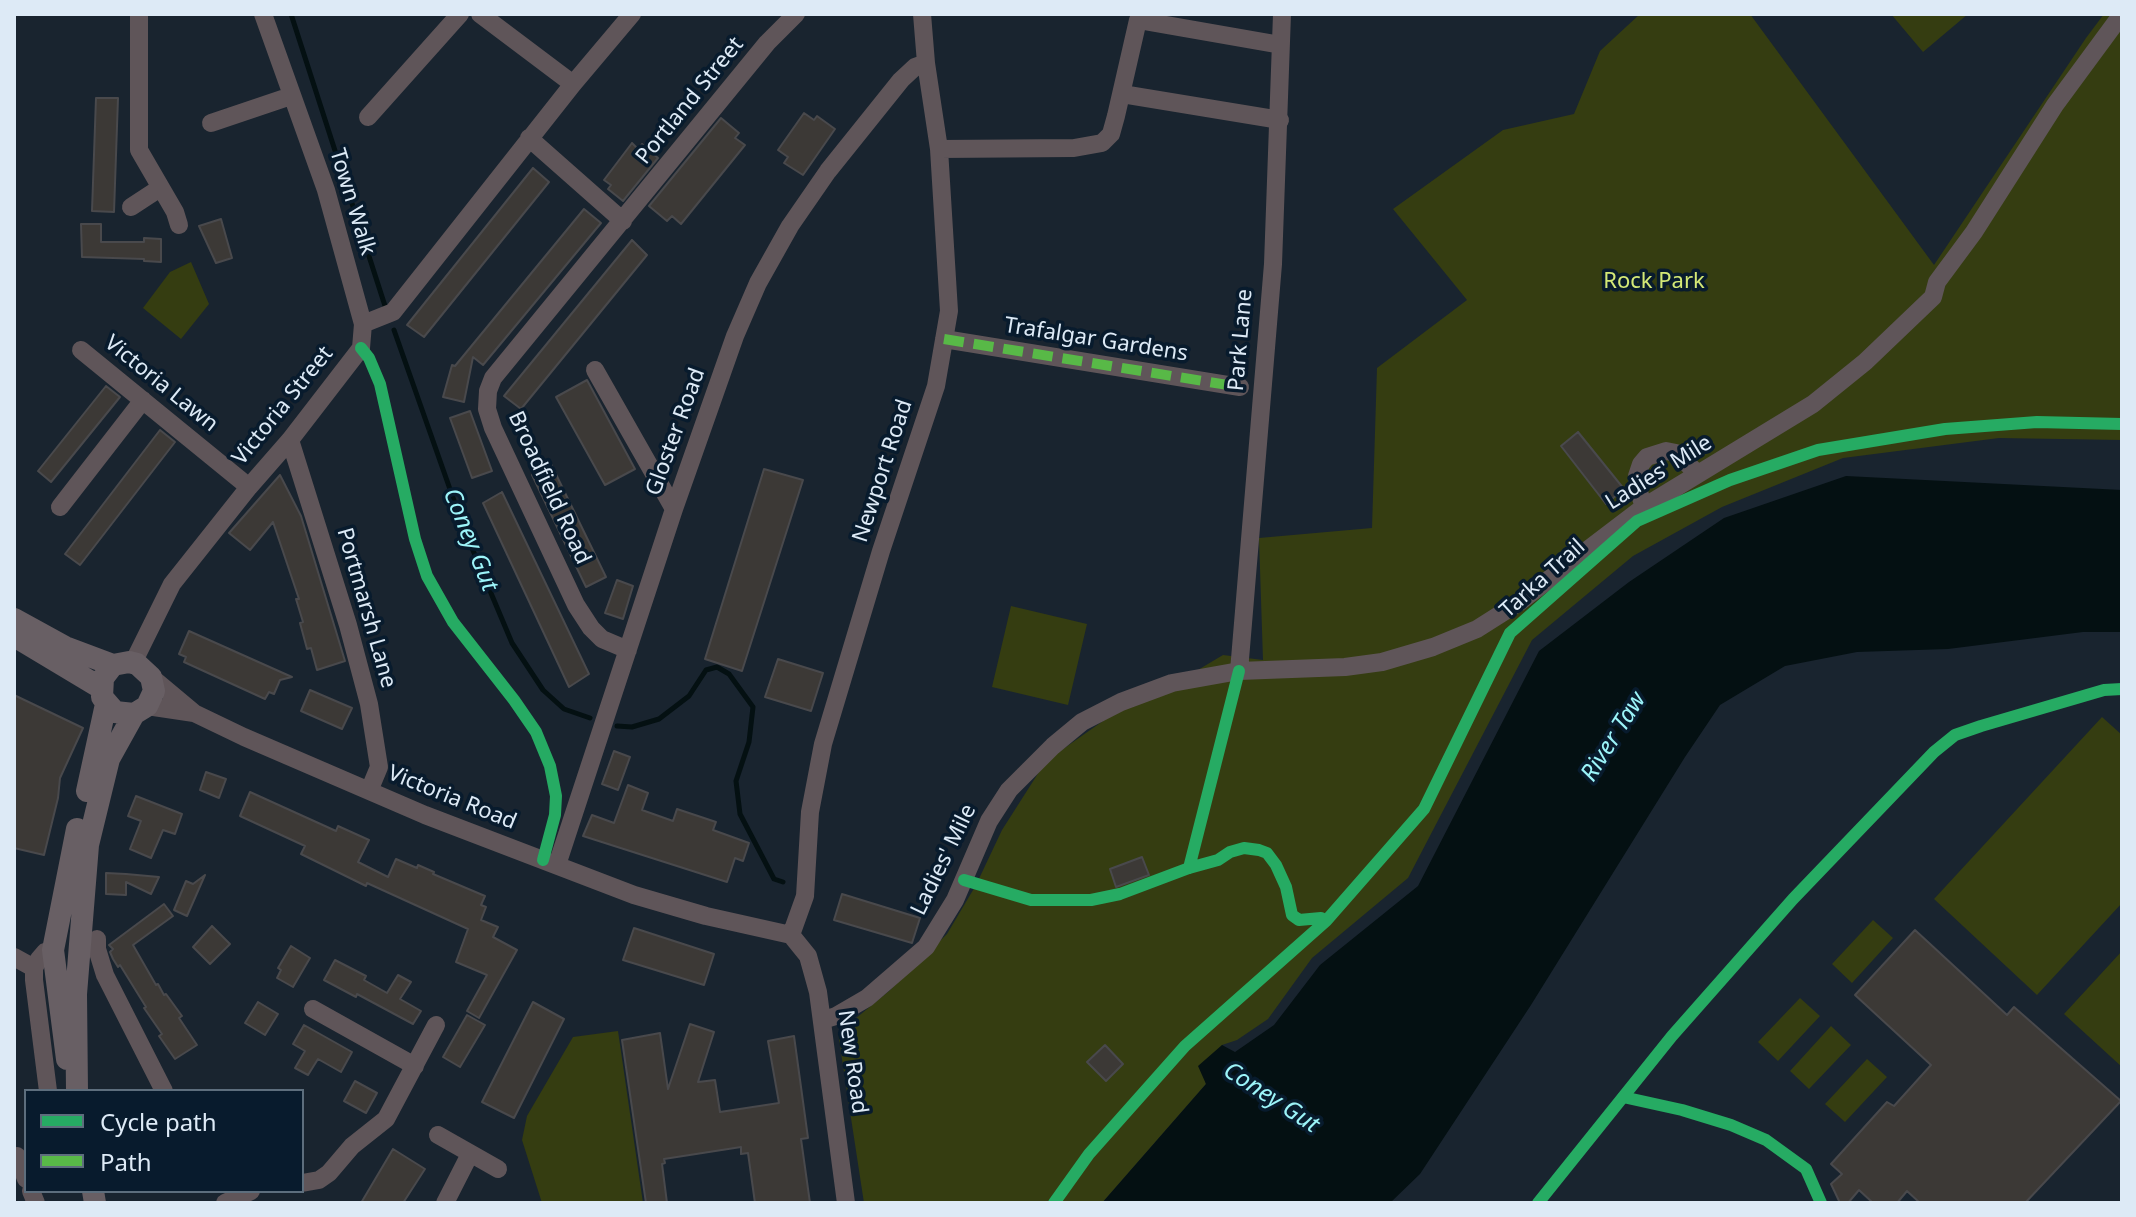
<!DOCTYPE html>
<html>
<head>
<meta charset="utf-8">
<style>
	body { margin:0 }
	#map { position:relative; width:2136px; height:1217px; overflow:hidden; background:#19242f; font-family:"Noto Sans",sans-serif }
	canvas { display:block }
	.frame { position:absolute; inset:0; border:16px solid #ddeaf6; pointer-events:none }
	.legend { position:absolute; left:24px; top:1089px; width:280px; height:104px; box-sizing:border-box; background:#081b2d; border:2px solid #5d6e7d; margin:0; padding:10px 14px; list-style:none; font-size:24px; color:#ddeaf6 }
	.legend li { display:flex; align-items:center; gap:16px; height:40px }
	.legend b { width:40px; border:2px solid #5d6e7d }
</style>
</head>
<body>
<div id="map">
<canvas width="2136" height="1217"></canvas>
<div class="frame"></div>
<ul class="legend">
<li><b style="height:10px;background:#26ab63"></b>Cycle path</li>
<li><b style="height:10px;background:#58b947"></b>Path</li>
</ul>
</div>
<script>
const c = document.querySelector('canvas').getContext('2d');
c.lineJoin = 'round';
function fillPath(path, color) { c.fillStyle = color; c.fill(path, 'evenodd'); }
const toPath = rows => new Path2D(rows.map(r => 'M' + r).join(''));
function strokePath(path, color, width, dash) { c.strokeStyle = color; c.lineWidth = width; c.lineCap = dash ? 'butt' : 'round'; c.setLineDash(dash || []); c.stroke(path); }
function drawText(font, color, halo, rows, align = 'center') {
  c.font = font + ' "Noto Sans",sans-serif'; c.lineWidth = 7; c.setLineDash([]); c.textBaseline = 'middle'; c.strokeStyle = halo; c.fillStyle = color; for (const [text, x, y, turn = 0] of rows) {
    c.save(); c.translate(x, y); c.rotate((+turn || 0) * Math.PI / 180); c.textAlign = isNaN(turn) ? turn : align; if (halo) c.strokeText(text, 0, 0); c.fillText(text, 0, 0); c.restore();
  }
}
fillPath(toPath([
	[1640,14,1750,14,1934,265,2086,38,2104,14,2122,14,2122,440,1999,438,1843,458,1722,507,1633,556,1532,640,1408,878,1312,958,1268,1019,1237,1040,1222,1045,1205,1080,1206,1084,1102,1203,864,1203,838,1033,889,991,947,934,976,885,1002,830,1046,761,1113,714,1171,686,1223,655,1263,660,1259,538,1372,528,1377,368,1467,300,1393,209,1503,130,1574,114,1600,51],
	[1891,14,1968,14,1923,52],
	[191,262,209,304,181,339,143,308,170,272],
	[1011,606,1087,624,1068,705,992,687],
	[2102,717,2122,735,2122,903,2037,995,1934,899],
	[1873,920,1893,938,1852,983,1832,964],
	[2122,951,2122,1067,2064,1014],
	[1800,998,1820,1016,1778,1061,1758,1042],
	[1831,1026,1851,1045,1809,1089,1790,1071],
	[618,1031,643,1203,542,1203,522,1140,527,1116,573,1037],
	[1867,1059,1887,1077,1845,1122,1825,1104]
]), '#353d11');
fillPath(toPath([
	[1846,476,2122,490,2122,632,2083,632,1948,649,1857,652,1785,666,1720,705,1685,757,1531,1005,1420,1174,1390,1203,1102,1203,1206,1084,1198,1066,1222,1045,1235,1052,1274,1025,1320,965,1418,886,1539,651,1629,582,1724,518]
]), '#041012');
strokePath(toPath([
	[291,14,386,309],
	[394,330,464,529,512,643,543,690,564,709,590,718],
	[617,726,632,727,659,719,689,696,706,670,717,667,729,674,753,707,749,742,736,781,740,814,774,879,783,882]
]), '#041012', 5);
const building = toPath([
	[96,98,118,98,114,212,92,211,96,98],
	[804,113,814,120,817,116,835,129,803,175,784,163,788,157,778,150,804,113],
	[721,118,739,133,735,138,745,145,681,224,672,216,667,221,649,206,721,118],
	[632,143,638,149,642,144,658,158,623,201,608,189,611,185,604,180,632,143],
	[533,168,549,182,424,337,407,325,533,168],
	[584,209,601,223,483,365,473,357,464,402,443,397,452,365,455,366,584,209],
	[221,219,232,258,216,263,199,226,221,219],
	[81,224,101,224,101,242,144,242,144,238,161,239,161,262,144,261,144,259,82,257,81,224],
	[632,240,647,255,521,409,504,396,632,240],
	[587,380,635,469,605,485,556,397,587,380],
	[106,386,120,397,51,482,38,471,106,386],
	[470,411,492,471,472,478,450,418,470,411],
	[160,430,175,442,80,565,65,554,160,430],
	[1578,432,1624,489,1606,504,1561,446,1578,432],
	[551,464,606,577,586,587,532,475,551,464],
	[764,469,803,480,742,671,705,659,764,469],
	[280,475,301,516,345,661,317,670,311,648,307,649,300,623,303,622,296,599,299,599,273,522,250,550,229,533,280,475],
	[502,492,589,674,569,687,483,503,502,492],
	[617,580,633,586,623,619,605,613,617,580],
	[189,631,292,677,280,680,274,694,269,692,265,699,184,662,186,657,179,654,189,631],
	[778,659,823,673,811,711,765,697,778,659],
	[310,690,352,708,342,729,301,711,310,690],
	[14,695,83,728,60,778,58,798,44,855,14,848,14,695],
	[614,751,630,757,618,790,602,784,614,751],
	[206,772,226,779,219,798,200,790,206,772],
	[628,785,648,793,642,810,673,821,677,809,716,822,713,830,749,843,743,861,735,858,727,882,583,836,592,815,614,823,628,785],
	[250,792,336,831,338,826,369,840,358,862,388,877,396,859,417,868,418,865,434,872,433,874,485,896,481,905,486,907,481,920,498,927,493,937,517,950,479,1018,467,1011,487,975,456,962,468,929,367,883,366,886,301,854,305,846,240,816,250,792],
	[136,796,182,814,175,834,163,830,151,858,130,849,141,821,128,816,136,796],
	[1142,857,1149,875,1116,887,1110,869,1142,857],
	[106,873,126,874,159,877,151,894,126,882,126,895,106,894,106,873],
	[205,875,187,916,174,910,186,881,193,884,205,875],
	[842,894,920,918,912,943,834,920,842,894],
	[164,904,173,916,133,945,156,985,158,984,164,995,166,994,182,1016,179,1018,197,1045,175,1059,159,1036,162,1034,144,1008,146,1007,120,965,118,967,113,959,110,952,113,949,109,945,164,904],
	[212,926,230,944,210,964,193,947,212,926],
	[634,928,714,954,704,985,623,960,634,928],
	[1915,930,2007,1015,2014,1007,2121,1101,2025,1203,1920,1203,1907,1191,1897,1203,1873,1203,1859,1190,1848,1203,1840,1203,1831,1184,1842,1174,1831,1164,1887,1102,1894,1106,1931,1065,1855,995,1915,930],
	[291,946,310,958,293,987,277,978,281,970,278,968,291,946],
	[335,960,366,976,364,980,387,993,398,975,411,982,400,999,421,1011,413,1024,357,994,356,997,324,980,335,960],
	[258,1002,278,1014,265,1035,245,1023,258,1002],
	[533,1002,564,1019,514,1118,482,1102,533,1002],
	[467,1015,485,1025,460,1067,443,1057,467,1015],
	[690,1024,714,1032,698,1082,715,1080,720,1112,779,1103,768,1041,794,1036,808,1138,801,1139,810,1203,755,1203,748,1153,741,1154,741,1147,664,1159,665,1163,662,1164,667,1203,646,1203,622,1040,660,1033,668,1089,690,1024],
	[304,1025,352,1052,341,1072,318,1059,308,1075,295,1068,305,1051,293,1044,304,1025],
	[1105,1045,1123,1064,1106,1081,1087,1062,1105,1045],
	[355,1081,377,1093,366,1113,344,1101,355,1081],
	[393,1149,425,1169,403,1203,361,1203,393,1149]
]);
fillPath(building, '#3c3936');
strokePath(building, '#49494c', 2);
strokePath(toPath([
	[139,14,139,150,175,212,179,225],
	[263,14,326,190,363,324],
	[480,14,573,84],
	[1122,94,1280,120],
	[368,117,460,14],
	[211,123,291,96],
	[529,138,623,221],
	[939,149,1074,148,1102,143,1111,134,1116,116,1138,20,1281,45],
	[131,207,160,188],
	[944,339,1240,387],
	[81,350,249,487],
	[595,370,674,509],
	[290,440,348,625,369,704,379,767,369,791],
	[60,507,143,400],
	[1644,507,1638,489,1637,476,1641,464,1647,457,1666,451,1676,453,1698,474],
	[628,650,602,639,591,628,576,605,493,428,487,409,488,391,493,378,767,43,796,14],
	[133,663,172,584,249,487,290,440,361,348,363,324,393,312,573,84,632,14],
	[1239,671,1273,264,1282,14],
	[151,677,194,713,244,737,425,815,634,895,706,916,791,935],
	[147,706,194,713],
	[557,865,674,509,735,336,758,283,790,226,828,171,901,80,915,67,926,63],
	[791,935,805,896,810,812,823,744,881,551,936,386,949,311,939,149,926,63,922,14],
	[791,935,808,956,818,992,846,1203],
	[97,939,97,949,105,975,164,1091],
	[14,957,34,968],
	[313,1009,415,1066],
	[823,1020,836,1016,867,998,926,947,955,900,989,821,1009,790,1053,746,1082,722,1121,702,1172,683,1239,671,1345,667,1382,662,1433,647,1477,629,1518,603,1644,507,1813,404,1865,362,1933,297,1937,282,1974,232,2055,105,2122,14],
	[48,1091,34,980,34,968,39,959,45,952,53,950],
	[438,1135,498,1169],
	[17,1156,26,1179],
	[302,1183,319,1180,329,1173,352,1146,386,1119,436,1025],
	[31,1191,36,1203],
	[225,1203,251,1191],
	[445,1203,470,1154]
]), '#5f5559', 18);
strokePath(toPath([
	[14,619,65,647,113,665],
	[16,637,101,688],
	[87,791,106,704],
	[67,1059,53,950,77,829],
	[77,1091,76,994,88,845,109,759,134,714,147,706,154,691,151,677,137,664,129,662,113,665,103,678,102,697,115,712,134,714],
	[93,1191,95,1203]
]), '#685f64', 22);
strokePath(toPath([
	[944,339,1240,387]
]), '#58b947', 10, [20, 10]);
strokePath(toPath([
	[361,348,369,358,380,384,415,539,427,576,453,622,514,700,536,732,550,766,556,796,555,815,543,860],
	[1189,868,1239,671],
	[964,880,1031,900,1091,900,1120,894,1189,868,1218,860,1230,852,1244,848,1259,850,1267,853,1276,865,1286,887,1292,915,1299,920,1321,918,1326,921],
	[1623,1097,1682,1110,1731,1125,1766,1140,1806,1169,1821,1203],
	[1054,1203,1089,1154,1185,1046,1326,921,1424,809,1510,633,1637,521,1730,480,1818,450,1945,429,2037,422,2122,424],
	[1538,1203,1672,1036,1793,899,1934,752,1955,735,1981,726,2104,690,2122,689]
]), '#26ab63', 12);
drawText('22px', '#ddeaf6', '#081b2d', [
	["Portland Street",690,101,-51],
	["Town Walk",352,202,73],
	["Trafalgar Gardens",1096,340,9],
	["Park Lane",1241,340,-85],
	["Victoria Lawn",161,384,39],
	["Victoria Street",283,406,-51],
	["Gloster Road",676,432,-70],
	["Newport Road",883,471,-72],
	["Ladies' Mile",1659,473,-32],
	["Broadfield Road",549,488,65],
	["Tarka Trail",1543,579,-42],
	["Portmarsh Lane",366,608,74],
	["Victoria Road",452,798,22],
	["Ladies' Mile",944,860,-64],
	["New Road",852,1062,82]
]);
drawText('22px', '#d4e876', '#081b2d', [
	["Rock Park",1654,282]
]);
drawText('italic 24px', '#9cf4f9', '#081b2d', [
	["Coney Gut",470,540,68],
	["River Taw",1614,737,-58],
	["Coney Gut",1271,1098,33]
]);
</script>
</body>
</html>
